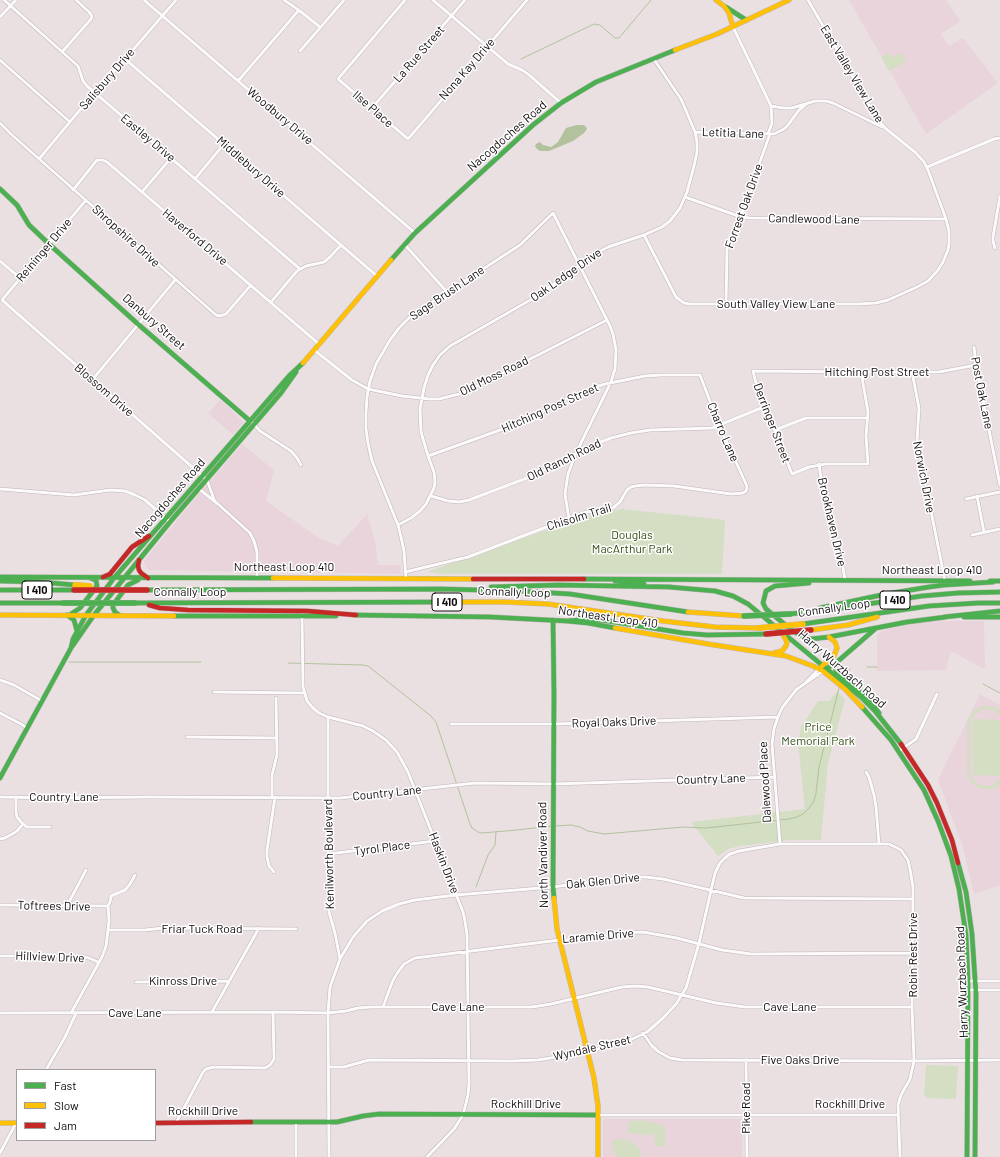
<!DOCTYPE html>
<html>
<head>
<meta charset="utf-8">
<style>
	body { margin:0 }
	#map { position:relative; width:1000px; height:1157px; overflow:hidden; background:#eae0e2; font-family:Barlow,sans-serif }
	canvas { display:block }
	.legend { position:absolute; left:16px; top:1069px; width:140px; height:72px; box-sizing:border-box; background:#fff; border:1px solid #a09d9e; margin:0; padding:5px 7px; list-style:none; font-size:12px; color:#110b0d }
	.legend li { display:flex; align-items:center; gap:8px; height:20px }
	.legend b { width:20px; border:1px solid #a09d9e }
</style>
</head>
<body>
<div id="map">
<canvas width="1000" height="1157"></canvas>
<ul class="legend">
<li><b style="height:5px;background:#4caf50"></b>Fast</li>
<li><b style="height:5px;background:#ffc107"></b>Slow</li>
<li><b style="height:5px;background:#c62828"></b>Jam</li>
</ul>
</div>
<script>
const c = document.querySelector('canvas').getContext('2d');
c.lineJoin = 'round';
function fillPath(path, color) { c.fillStyle = color; c.fill(path, 'evenodd'); }
const toPath = rows => new Path2D(rows.map(r => 'M' + r).join(''));
function strokePath(path, color, width, dash) { c.strokeStyle = color; c.lineWidth = width; c.lineCap = dash ? 'butt' : 'round'; c.setLineDash(dash || []); c.stroke(path); }
function drawText(font, color, halo, rows, align = 'center') {
  c.font = font + ' Barlow,sans-serif'; c.lineWidth = 3; c.setLineDash([]); c.textBaseline = 'middle'; c.strokeStyle = halo; c.fillStyle = color; for (const [text, x, y, turn = 0] of rows) {
    c.save(); c.translate(x, y); c.rotate((+turn || 0) * Math.PI / 180); c.textAlign = isNaN(turn) ? turn : align; if (halo) c.strokeText(text, 0, 0); c.fillText(text, 0, 0); c.restore();
  }
}
fillPath(toPath([
	[849,0,946,0,960,21,941,34,949,46,963,38,998,83,926,134],
	[220,400,244,422,233,435,208,413],
	[242,444,274,470,266,501,319,538,338,546,367,514,375,540,378,565,401,565,401,574,149,570,145,566,144,561,197,496],
	[944,621,984,621,985,668,982,668,951,651,946,670,877,671,877,634,887,629,919,623],
	[980,694,1000,705,1000,885,974,894,963,847,938,780],
	[603,1119,742,1119,742,1157,603,1157]
]), '#e8d4da');
fillPath(toPath([
	[888,53,891,58,901,53,906,61,889,71,881,57],
	[622,509,725,520,722,574,444,574,427,572,581,518],
	[837,692,845,699,828,763,821,840,789,840,740,846,728,849,718,856,691,822,805,809,798,743,801,727,818,701,829,701],
	[984,706,990,706,997,708,1000,711,1000,716,995,711,990,709,984,709,979,711,975,714,972,719,971,724,970,771,971,776,974,780,978,784,984,786,989,786,994,784,1000,778,1000,784,996,787,990,789,983,789,977,787,972,783,968,777,967,771,967,724,969,718,972,712,977,708],
	[973,719,1000,720,1000,776,973,775],
	[926,1065,958,1066,956,1099,928,1098,924,1095],
	[629,1121,648,1121,665,1126,665,1147,655,1146,655,1135,627,1133],
	[619,1139,627,1140,633,1142,637,1146,641,1152,641,1157,616,1157,611,1142]
]), '#d3dec3');
fillPath(toPath([
	[577,125,584,125,586,127,587,129,584,133,573,141,549,151,540,151,537,149,535,146,536,144,540,142,543,145,551,147,558,142,566,128]
]), '#b1c29d');
strokePath(toPath([
	[521,59,594,24,600,25,615,38,619,38,651,0],
	[69,662,201,662],
	[288,663,363,665,368,666,431,716,436,722,470,824,472,828,478,832,482,833,517,830,552,826],
	[867,667,877,667],
	[844,674,846,671,850,669],
	[983,684,1000,693],
	[555,826,571,825,580,827,588,831,604,834,683,827,706,828,789,819,797,817,803,814,809,808,814,801,816,793,819,767,839,688],
	[476,887,488,855,495,845,496,832]
]), '#b1c29d', 1);
const street = toPath([
	[4,0,78,66,83,81,87,86,300,269],
	[144,0,415,233],
	[284,0,300,11,320,27],
	[405,0,338,79,408,139,527,0],
	[433,0,508,64,522,70,528,74,561,103],
	[0,17,16,0],
	[733,27,771,106,772,123,768,134],
	[300,51,344,0],
	[62,52,91,19,92,16,89,12,76,0],
	[125,59,377,276],
	[0,60,70,122],
	[238,81,299,10],
	[771,106,784,108,792,108,815,101,826,101,833,103,882,127],
	[372,108,465,0],
	[0,123,12,135,216,315,220,316,226,314,251,285],
	[695,132,774,134,784,129,788,125,799,110,806,104],
	[39,159,94,93,125,59,176,0],
	[927,167,994,139,1000,138],
	[195,179,224,144],
	[73,190,97,160,103,160,107,162,319,344],
	[142,192,171,158],
	[685,197,741,217,750,218,946,219],
	[86,200,2,300,207,480,215,502],
	[644,235,676,297,684,303,690,304,859,304,876,303,888,300,917,287,928,281,938,270,943,262,948,250,949,244,949,231,946,219,928,170,924,162,916,153,885,128,876,117,808,0],
	[405,245,447,292],
	[995,248,993,241,993,237,1000,196],
	[0,261,20,278],
	[271,302,297,271,306,266,324,262,330,257,341,245],
	[726,305,727,249,750,194,757,170,770,134],
	[974,347,976,365,1000,485],
	[314,350,352,380,368,389,402,396,429,399,439,399,459,394,471,389,607,320],
	[861,372,868,412,866,436,868,464,826,464,809,467,792,474,756,383,753,371,861,372,939,372,976,365],
	[912,372,919,408,917,441,945,581],
	[93,379,175,280],
	[253,423,260,431,291,451,297,458,301,465],
	[775,430,806,418,868,418],
	[819,464,822,486,843,567,845,580],
	[0,489,74,495,110,490,125,491,135,495,145,500,170,522],
	[199,489,218,504,250,533,254,541,257,552,257,578],
	[431,496,448,501,459,502,469,500,532,476,558,464,590,446,611,438,631,433,650,430,712,428,766,406],
	[977,496,984,532],
	[966,499,1000,492],
	[398,525,411,518,420,511,426,504,434,488,435,482,434,472,428,456,421,432,420,409,424,388,428,375,433,365,440,355,450,346,539,295,593,255,608,247,644,235,662,227,670,221,680,208,687,192,694,166,697,152,697,142,695,132,681,99,653,58],
	[972,535,1000,529],
	[405,572,468,557,583,513,596,510,613,508,620,502,627,490,631,487,635,486,645,485,674,486,731,494,743,493,746,491,747,488,746,484,719,425,700,375,661,375,645,376,605,384,592,388,566,399,525,421,428,456],
	[406,579,404,551,401,537,398,525,372,461,368,443,366,429,366,413,367,397,370,381,376,364,390,340,399,328,412,315,520,245,553,213,610,326,613,334,616,350,615,369,611,382,576,453,568,474,565,494,569,519],
	[302,615,303,687,307,701,313,708,319,713,328,717,363,726,373,731,386,740,397,752,408,772,463,912,465,921,467,935,469,1083,468,1095,463,1115,454,1129,427,1157],
	[0,680,14,685,42,701],
	[806,682,819,669],
	[214,692,304,693],
	[0,713,21,724,27,728],
	[328,717,328,892,329,912,335,933,340,959,330,987,328,1013,329,1157],
	[451,724,554,724,778,717],
	[187,737,276,738],
	[899,751,916,739,937,694],
	[866,772,869,777,874,795,876,807,879,844],
	[0,797,53,798,150,797,340,798,475,783,554,784,775,777],
	[16,797,16,812,17,817,21,822,27,827,50,827],
	[272,797,272,775,277,755,276,698],
	[0,839,5,838,14,833,17,831,23,824],
	[780,844,772,744,774,729,778,717,782,708,792,695,797,689,823,671],
	[328,854,435,841],
	[274,872,269,866,267,857,267,850,275,797],
	[0,905,108,906],
	[67,906,86,870],
	[108,906,110,902,111,896,125,890,130,884,135,875],
	[109,930,145,930,163,928,296,929],
	[0,956,81,956,89,958,98,962],
	[340,959,353,937,367,921,382,911,399,904,415,900,456,895,553,887,610,879,628,877,645,877,663,879,744,898,913,899],
	[968,981,1000,981],
	[136,982,229,981],
	[968,990,1000,990],
	[383,1007,393,980,398,972,404,964,415,958,560,940,566,940,624,933,643,932,677,938,722,950,751,954,912,953],
	[212,1012,259,928],
	[0,1013,273,1012,328,1013,346,1011,358,1008,371,1007,532,1007,551,1004,622,987,635,986,648,987,716,1003,745,1007,912,1007],
	[71,1013,102,957,106,946,109,921,108,906],
	[643,1033,652,1046,659,1052,670,1058,682,1060,914,1061,1000,1060],
	[746,1060,747,1157],
	[328,1067,344,1067,369,1060,511,1061,538,1060,587,1052,628,1041,647,1032,663,1018,676,1004,686,988,699,943,715,873,720,863,725,858,730,854,739,851,780,844,889,844,901,850,908,860,910,869,913,887,912,1007,914,1061,910,1079,901,1095,898,1105,900,1157],
	[46,1070,65,1037,76,1013],
	[597,1115,898,1115],
	[296,1122,296,1157],
	[176,1123,203,1072,206,1069,214,1067,265,1068,270,1065,274,1059,273,1012],
	[0,1153,16,1123]
]);
const fast = toPath([
	[726,7,746,20],
	[0,189,17,205,29,225,49,244,139,325,250,421],
	[391,260,415,233,533,125,561,103,596,82,675,50],
	[0,577,273,578],
	[584,579,970,581],
	[0,581,41,582,75,585],
	[615,581,644,584],
	[990,581,1000,581],
	[809,583,775,586,766,591,763,603,766,609,793,631,803,637,811,639,829,637,907,622,946,617],
	[491,587,558,585,671,587],
	[669,587,715,591,733,596,748,604,862,698,875,711,901,744],
	[0,590,74,590],
	[147,590,441,589,519,591,570,594,688,612],
	[0,603,63,603],
	[135,603,449,602],
	[820,608,886,594,929,587,944,585,993,582],
	[71,614,80,608,97,586,96,580,90,578],
	[790,614,834,609,922,596,958,593,1000,592],
	[67,615,74,620,77,631],
	[119,615,115,612,113,608,113,605,128,585,138,580],
	[354,615,490,617,567,621,588,623,615,628],
	[174,616,336,616],
	[944,617,1000,611],
	[964,617,1000,617],
	[553,620,554,694,553,887,554,898],
	[567,621,589,619,608,621,683,633,707,635,766,634],
	[803,624,929,606,978,603,1000,603],
	[71,648,73,639,86,615,114,578,289,376,303,363],
	[835,663,836,671,870,700,879,713],
	[824,670,837,662,875,629],
	[862,707,891,740,924,790,938,821,951,856,959,889,966,935,968,981,967,1157],
	[0,778,71,648,94,615,170,522,281,393,296,372],
	[958,863,966,892,972,934,976,994,975,1157],
	[251,1122,337,1122,363,1116,379,1114,597,1115]
]);
const slow = toPath([
	[716,0,724,6,729,13,733,27],
	[675,50,717,34,789,0],
	[303,363,391,260],
	[273,578,473,579],
	[449,602,504,602,548,604,663,621,715,627,758,628],
	[688,612,744,616],
	[0,615,174,616],
	[615,628,708,644,786,656,813,666,823,671,845,689,862,707],
	[811,630,848,625,877,617],
	[774,653,782,651,786,646,787,642,782,633],
	[822,666,834,656,837,648,835,642,829,637],
	[554,898,557,929,594,1078,598,1106,598,1157],
	[0,1123,17,1123]
]);
const jam = toPath([
	[139,560,138,566,139,570,141,573,148,578],
	[103,577,110,574,132,547,149,536],
	[473,579,584,579],
	[149,605,160,608,188,610,307,611,356,615],
	[901,744,928,785,937,803,952,840,958,863],
	[155,1123,251,1122]
]);
strokePath(street, '#bdb5b7', 4);
strokePath(fast, '#bdb5b7', 5.5);
strokePath(slow, '#bdb5b7', 5.5);
strokePath(jam, '#bdb5b7', 5.5);
strokePath(street, '#fcfafb', 3);
strokePath(fast, '#4caf50', 4.5);
strokePath(slow, '#ffc107', 4.5);
strokePath(jam, '#c62828', 4.5);
const fastBridge = toPath([
	[63,603,135,603],
	[744,616,790,614]
]);
const slowBridge = toPath([
	[75,585,90,586],
	[758,628,803,624]
]);
const jamBridge = toPath([
	[74,590,147,590],
	[766,634,811,630]
]);
strokePath(fastBridge, '#bdb5b7', 6, []);
strokePath(slowBridge, '#bdb5b7', 6, []);
strokePath(jamBridge, '#bdb5b7', 6, []);
strokePath(fastBridge, '#4caf50', 5.5);
strokePath(slowBridge, '#ffc107', 5.5);
strokePath(jamBridge, '#c62828', 5.5);
for (const [x, y, w] of [
	[37,590,30],
	[895,600,30],
	[447,602,30]
]) { const box = new Path2D(); box.roundRect(x - w / 2, y - 9, w, 18, 3); c.fillStyle = '#fff'; c.fill(box); strokePath(box, '#110b0d', 1); }
drawText('bold 11px', '#110b0d', null, [
	["I 410",37,590],
	["I 410",895,600],
	["I 410",447,602]
]);
drawText('12px', '#110b0d', '#fff', [
	["La Rue Street",419,54,-49],
	["Nona Kay Drive",467,69,-49],
	["East Valley View Lane",852,74,59],
	["Salisbury Drive",107,79,-49],
	["Ilse Place",373,109,41],
	["Woodbury Drive",280,116,40],
	["Letitia Lane",733,133,2],
	["Nacogdoches Road",507,136,-41],
	["Eastley Drive",148,138,40],
	["Middlebury Drive",251,167,41],
	["Forrest Oak Drive",744,206,-70],
	["Candlewood Lane",814,219,1],
	["Shropshire Drive",126,236,42],
	["Haverford Drive",195,237,40],
	["Reininger Drive",44,250,-50],
	["Oak Ledge Drive",566,275,-35],
	["Sage Brush Lane",447,293,-34],
	["South Valley View Lane",776,304],
	["Danbury Street",154,322,41],
	["Hitching Post Street",877,372],
	["Old Moss Road",494,376,-26],
	["Blossom Drive",104,390,41],
	["Post Oak Lane",982,393,79],
	["Hitching Post Street",550,408,-24],
	["Derringer Street",772,423,69],
	["Charro Lane",723,432,67],
	["Old Ranch Road",564,460,-26],
	["Norwich Drive",924,477,79],
	["Nacogdoches Road",170,498,-49],
	["Chisolm Trail",579,517,-17],
	["Brookhaven Drive",832,522,77],
	["Northeast Loop 410",284,567],
	["Northeast Loop 410",932,570],
	["Connally Loop",190,592],
	["Connally Loop",514,592,2],
	["Connally Loop",834,608,-8],
	["Northeast Loop 410",608,617,8],
	["Harry Wurzbach Road",842,669,41],
	["Royal Oaks Drive",614,722,-2],
	["Country Lane",711,779,-2],
	["Dalewood Place",765,782,-93],
	["Country Lane",387,793,-6],
	["Country Lane",64,797],
	["Tyrol Place",382,848,-7],
	["Kenilworth Boulevard",329,854,-91],
	["North Vandiver Road",543,855,-91],
	["Haskin Drive",444,863,69],
	["Oak Glen Drive",603,881,-6],
	["Toftrees Drive",54,906,1],
	["Friar Tuck Road",202,929],
	["Laramie Drive",598,936,-5],
	["Robin Rest Drive",913,955,-90],
	["Hillview Drive",50,957,2],
	["Kinross Drive",183,981],
	["Harry Wurzbach Road",962,982,-92],
	["Cave Lane",458,1007],
	["Cave Lane",790,1007],
	["Cave Lane",135,1013],
	["Wyndale Street",592,1048,-13],
	["Five Oaks Drive",800,1060],
	["Rockhill Drive",526,1104],
	["Rockhill Drive",850,1104],
	["Pike Road",746,1108,-90],
	["Rockhill Drive",203,1111]
]);
drawText('12px', '#334d14', '#fff', [
	["Douglas",632,535],
	["MacArthur Park",632,549],
	["Price",818,727],
	["Memorial Park",818,741]
]);
</script>
</body>
</html>
